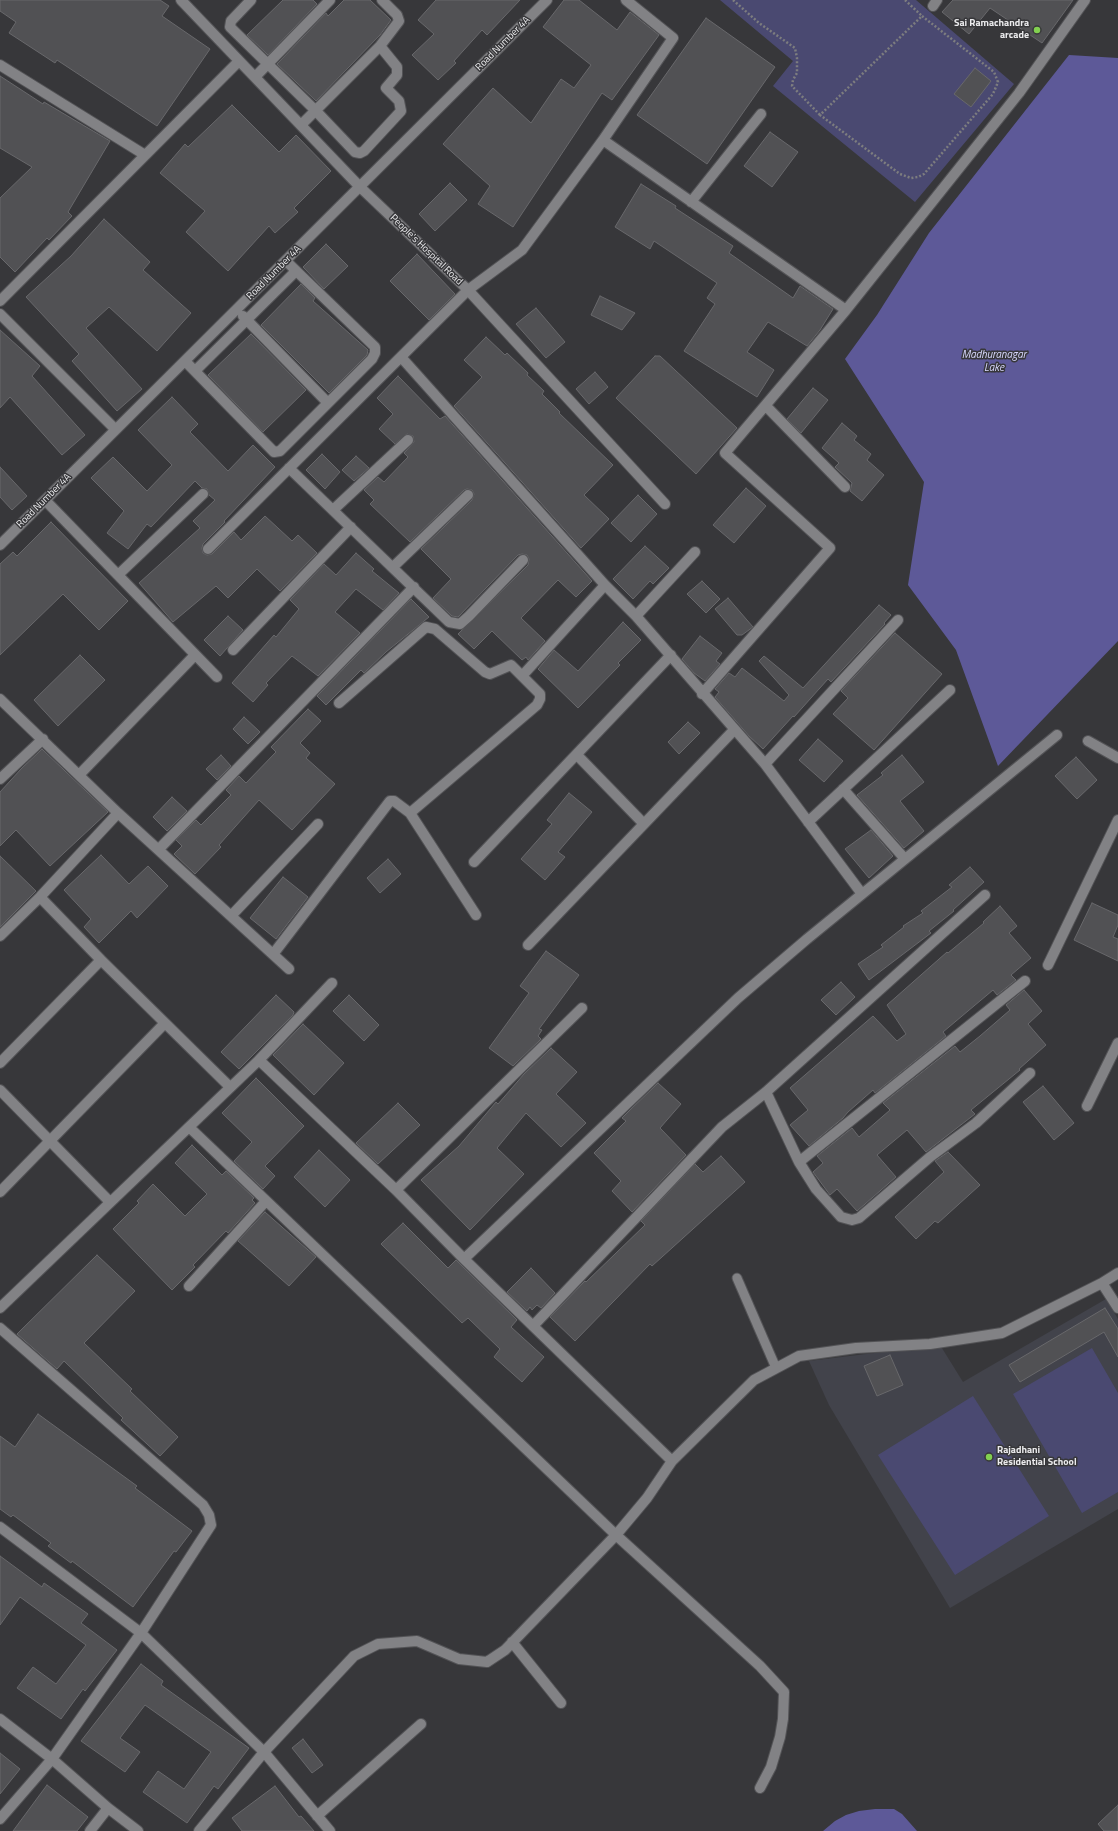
<!DOCTYPE html>
<html>
<head>
<meta charset="utf-8">
<style>
	body { margin:0 }
	canvas { display:block; background:#37373a }
</style>
</head>
<body>
<canvas width="1118" height="1831"></canvas>
<script>
const c = document.querySelector('canvas').getContext('2d');
c.lineJoin = 'round';
function fillPath(path, color) { c.fillStyle = color; c.fill(path, 'evenodd'); }
const toPath = rows => new Path2D(rows.map(r => 'M' + r).join(''));
function strokePath(path, color, width, dash) { c.strokeStyle = color; c.lineWidth = width; c.lineCap = dash ? 'butt' : 'round'; c.setLineDash(dash || []); c.stroke(path); }
function drawText(font, color, halo, rows, align = 'center') {
  c.font = font + ' "Titillium Web",sans-serif'; c.lineWidth = 3; c.setLineDash([]); c.textBaseline = 'middle'; c.strokeStyle = halo; c.fillStyle = color; for (const [text, x, y, turn = 0] of rows) {
    c.save(); c.translate(x, y); c.rotate((+turn || 0) * Math.PI / 180); c.textAlign = isNaN(turn) ? turn : align; if (halo) c.strokeText(text, 0, 0); c.fillText(text, 0, 0); c.restore();
  }
}
fillPath(toPath([
	[1106,1299,1118,1319,1118,1509,950,1608,829,1405,809,1361,940,1345,963,1382]
]), '#42434b');
fillPath(toPath([
	[720,0,916,0,1014,84,915,202,773,86,793,61],
	[1092,1348,1118,1393,1118,1492,1082,1513,1013,1394],
	[973,1396,1049,1516,955,1575,878,1455]
]), '#4a4971');
fillPath(toPath([
	[1069,55,1118,58,1118,641,998,766,956,650,908,585,924,482,845,359,877,315,929,233],
	[875,1809,894,1809,902,1814,917,1831,823,1831,835,1821,846,1815,859,1811]
]), '#5d5998');
const building = toPath([
	[0,0,160,0,169,6,162,16,210,49,157,126,57,60,55,63,9,33,16,22,0,11,0,0],
	[283,0,313,0,317,4,268,55,247,35,283,0],
	[344,0,370,0,391,20,380,35,316,101,277,64,326,13,328,16,344,0],
	[436,0,520,0,487,35,482,30,454,61,456,63,438,80,412,55,434,34,418,20,436,0],
	[564,0,579,0,617,30,630,12,659,35,612,100,602,93,513,227,478,204,490,186,443,144,493,88,531,123,561,79,574,88,591,65,543,27,564,0],
	[953,0,1073,0,1042,43,990,8,969,34,942,12,953,0],
	[706,18,775,67,707,164,637,115,706,18],
	[975,68,991,81,971,107,954,94,975,68],
	[0,76,43,104,44,102,110,141,68,212,72,216,49,240,47,238,15,272,0,257,0,198,32,167,0,148,0,76],
	[232,105,279,152,296,135,331,171,294,208,298,212,275,233,269,226,228,271,186,232,205,211,160,173,185,144,188,147,232,105],
	[770,132,798,152,772,187,744,166,770,132],
	[450,183,467,200,435,231,419,214,450,183],
	[641,184,676,206,675,208,733,246,729,253,793,298,800,286,833,309,820,330,807,346,768,322,747,352,774,370,757,397,684,351,715,304,707,298,717,283,654,241,650,249,615,227,641,184],
	[104,219,150,262,143,270,191,313,157,351,109,307,86,328,142,389,117,411,72,361,79,354,26,297,71,256,104,219],
	[326,244,348,266,324,289,303,267,326,244],
	[417,254,455,294,429,320,390,281,417,254],
	[301,284,315,298,313,301,368,350,367,355,329,393,261,325,301,284],
	[600,296,635,313,622,330,591,315,600,296],
	[536,308,565,342,546,358,516,324,536,308],
	[0,330,40,366,32,376,85,435,62,455,10,397,0,408,0,330],
	[251,334,306,390,263,432,208,375,251,334],
	[486,337,505,355,507,353,528,373,527,375,544,391,542,394,560,412,559,413,613,465,584,495,609,519,581,548,454,406,482,377,464,360,486,337],
	[655,356,660,356,737,428,696,474,616,398,655,356],
	[595,372,608,387,589,404,576,389,595,372],
	[398,376,440,419,445,416,592,581,576,597,558,580,521,618,545,641,528,660,526,657,522,660,492,631,474,649,458,634,528,565,529,559,527,555,522,554,518,555,458,617,452,616,433,598,451,579,421,549,472,500,474,494,472,490,467,489,464,490,410,542,370,504,374,500,364,490,378,477,384,482,408,457,404,453,414,442,413,436,407,434,395,444,379,429,393,414,377,398,398,376],
	[813,388,828,400,801,433,787,419,813,388],
	[172,397,198,424,190,432,228,471,253,445,275,467,224,521,225,522,203,544,202,548,203,553,207,555,212,554,234,532,241,540,265,516,292,541,298,535,317,553,280,591,257,569,228,598,216,586,173,622,139,583,200,528,193,521,215,500,209,495,207,489,202,488,195,481,151,527,147,524,128,549,107,533,124,511,91,478,113,457,147,491,172,465,138,430,172,397],
	[842,423,857,436,854,440,871,454,867,460,884,475,862,501,850,491,852,483,835,467,839,463,822,448,842,423],
	[322,454,340,472,325,489,306,470,322,454],
	[356,456,369,468,354,481,342,470,356,456],
	[0,467,27,496,12,510,0,497,0,467],
	[746,488,766,506,734,543,713,525,746,488],
	[638,495,657,514,631,542,611,523,638,495],
	[51,522,128,601,99,630,63,594,0,655,0,564,13,552,17,556,51,522],
	[645,546,669,568,653,584,650,581,633,599,613,579,645,546],
	[356,553,374,569,372,571,399,593,383,610,356,589,335,612,360,633,318,676,292,656,266,683,268,685,253,702,232,683,274,635,276,637,299,609,290,600,324,564,336,575,356,553],
	[702,581,720,599,706,613,687,594,702,581],
	[728,598,753,627,742,635,737,635,715,609,728,598],
	[411,599,429,617,386,652,364,673,361,670,326,705,317,696,411,599],
	[879,605,891,615,884,623,885,624,831,682,828,679,794,717,793,716,763,749,749,736,715,697,719,692,715,689,729,673,735,677,742,668,784,701,789,695,759,661,764,656,803,688,879,605],
	[228,616,243,630,220,656,204,640,228,616],
	[623,622,641,640,618,663,620,665,578,708,538,669,554,650,578,671,623,622],
	[895,633,942,674,874,750,833,714,848,698,841,691,895,633],
	[700,636,722,653,716,661,720,664,705,681,694,673,682,659,700,636],
	[80,655,105,680,58,726,34,700,80,655],
	[308,709,321,721,300,743,310,753,306,758,335,784,292,830,259,800,219,845,221,847,195,874,174,854,182,846,176,840,196,820,201,825,231,795,226,790,239,776,246,783,276,752,271,747,308,709],
	[244,717,260,732,248,744,233,729,244,717],
	[688,722,700,733,679,754,668,742,688,722],
	[818,739,843,761,824,782,799,760,818,739],
	[42,749,108,812,50,866,16,830,0,846,0,792,21,769,42,749],
	[221,755,231,766,217,780,206,769,221,755],
	[902,755,924,782,900,801,924,831,904,848,857,795,883,775,881,773,902,755],
	[1076,757,1097,780,1077,799,1055,776,1076,757],
	[569,793,592,812,558,852,565,857,545,880,521,859,552,824,547,820,569,793],
	[172,797,187,811,167,831,153,817,172,797],
	[871,830,893,856,869,878,845,849,871,830],
	[101,855,129,884,148,866,168,886,137,918,131,911,99,943,84,927,91,919,64,890,101,855],
	[0,856,36,891,0,927,0,856],
	[388,859,401,874,380,893,367,878,388,859],
	[970,867,984,882,953,910,954,911,929,931,931,933,869,980,858,964,883,947,881,945,904,927,903,926,923,913,921,911,952,887,949,885,970,867],
	[283,877,308,897,276,939,250,918,283,877],
	[1092,903,1118,915,1118,925,1113,937,1118,939,1118,961,1074,940,1092,903],
	[1000,906,1017,926,1009,933,1031,958,1011,975,1016,980,997,995,993,990,943,1032,946,1036,875,1093,873,1090,848,1112,843,1118,809,1146,790,1125,808,1110,790,1088,873,1016,897,1041,906,1034,887,1005,947,952,948,953,984,923,983,922,1000,906],
	[546,951,579,975,539,1029,542,1030,538,1036,541,1039,513,1066,489,1048,529,993,520,986,546,951],
	[841,982,855,997,836,1015,821,1000,841,982],
	[1024,990,1042,1011,1028,1024,1046,1045,1019,1069,1020,1070,971,1110,975,1114,926,1152,907,1130,877,1155,896,1177,857,1211,837,1189,830,1195,813,1172,823,1163,817,1156,852,1128,859,1137,890,1110,883,1103,955,1046,960,1052,980,1036,1010,1010,1006,1005,1024,990],
	[276,995,294,1012,293,1015,239,1069,221,1052,276,995],
	[349,995,379,1025,364,1041,333,1011,349,995],
	[303,1024,344,1063,314,1095,273,1055,303,1024],
	[551,1048,577,1072,556,1094,586,1123,561,1147,526,1113,497,1148,524,1174,470,1230,421,1180,459,1146,496,1102,498,1104,524,1074,551,1048],
	[256,1078,304,1126,265,1166,275,1176,263,1189,234,1161,252,1142,222,1113,256,1078],
	[658,1083,681,1104,660,1128,686,1155,632,1212,612,1191,621,1181,594,1153,626,1121,622,1118,630,1110,658,1083],
	[1043,1086,1074,1123,1054,1140,1023,1102,1043,1086],
	[398,1103,420,1125,378,1164,356,1143,398,1103],
	[192,1145,222,1175,226,1171,254,1198,252,1200,255,1203,228,1233,226,1231,193,1265,195,1267,172,1290,113,1229,139,1203,137,1201,153,1184,185,1216,207,1194,175,1163,192,1145],
	[319,1150,350,1180,325,1207,294,1177,319,1150],
	[948,1152,980,1185,938,1223,935,1221,916,1239,895,1217,944,1172,935,1161,948,1152],
	[721,1156,745,1182,652,1266,650,1264,575,1341,550,1317,585,1281,586,1282,645,1225,641,1221,695,1164,703,1172,721,1156],
	[265,1212,316,1257,289,1286,238,1241,265,1212],
	[403,1223,448,1268,456,1260,517,1320,511,1327,544,1357,522,1382,494,1357,500,1349,468,1318,462,1323,381,1244,403,1223],
	[97,1255,135,1291,84,1343,132,1389,130,1391,178,1437,160,1456,121,1420,123,1418,64,1361,57,1369,17,1334,97,1255],
	[531,1268,555,1293,541,1308,537,1305,532,1310,530,1307,527,1311,507,1292,531,1268],
	[1105,1308,1118,1329,1118,1357,1104,1332,1020,1382,1009,1365,1105,1308],
	[890,1355,903,1385,877,1396,864,1366,890,1355],
	[38,1414,137,1486,135,1488,192,1531,176,1552,174,1551,133,1607,72,1561,71,1563,48,1546,51,1543,13,1515,11,1517,0,1509,0,1436,15,1447,38,1414],
	[0,1556,42,1587,44,1583,88,1614,81,1623,117,1650,85,1691,83,1689,61,1719,17,1688,33,1667,56,1684,86,1645,20,1597,0,1625,0,1556],
	[141,1664,163,1681,161,1685,249,1748,218,1789,214,1786,187,1823,143,1792,158,1771,184,1789,211,1752,145,1705,120,1738,140,1752,125,1772,81,1741,141,1664],
	[303,1739,323,1765,312,1773,292,1748,303,1739],
	[0,1753,20,1769,0,1794,0,1753],
	[47,1785,88,1817,77,1831,13,1831,47,1785],
	[275,1786,299,1817,301,1816,314,1831,242,1831,232,1818,275,1786],
	[1118,1805,1118,1831,1104,1831,1098,1824,1118,1805]
]);
fillPath(building, '#515154');
strokePath(building, '#68686b', 1);
const service = toPath([
	[737,1278,776,1368]
]);
const minor = toPath([
	[181,0,360,187,468,290,665,504],
	[251,0,231,21,230,27,315,110,355,152,360,153,364,151,401,111,399,101,386,88,397,75,397,67,380,46,399,21,397,15,382,0],
	[933,6,937,0],
	[0,65,145,155],
	[255,77,330,0],
	[301,125,380,46],
	[603,140,846,310],
	[691,202,761,114],
	[0,301,239,61],
	[0,314,115,429],
	[243,316,328,403],
	[401,357,605,585,636,616,765,764,862,894],
	[185,361,274,452,280,451,372,359,375,353,375,347,286,261],
	[195,371,296,271],
	[766,406,845,487],
	[289,468,449,622,460,624,469,616,523,560],
	[45,500,217,677],
	[333,510,408,440],
	[0,545,547,0],
	[208,549,468,290,522,250,603,140,673,38,626,0],
	[393,567,468,495],
	[118,575,203,494],
	[636,616,695,552],
	[233,650,351,527],
	[522,676,605,585],
	[702,694,830,548,725,453,846,310,1019,93,1085,0],
	[0,699,118,813,289,969],
	[339,703,426,627,435,629,485,672,490,674,511,665,540,694,540,699,537,705,410,813],
	[1088,741,1118,758],
	[577,755,644,824],
	[765,764,898,620],
	[79,775,195,655],
	[0,779,43,739],
	[843,789,905,859],
	[808,822,950,690],
	[159,849,414,587],
	[474,862,671,655],
	[40,897,101,960,230,1087],
	[231,916,318,824],
	[0,936,40,897,118,813],
	[528,945,734,730],
	[274,953,390,801,394,801,410,813,476,915],
	[1048,965,1118,820],
	[259,1060,396,1190,464,1259,672,1461],
	[0,1063,101,960],
	[0,1090,110,1202],
	[766,1092,799,1162,816,1189,841,1217,852,1220,859,1218,930,1157,976,1123,1030,1073],
	[1087,1106,1118,1043],
	[189,1127,616,1535,760,1666,784,1692,783,1719,780,1737,771,1767,760,1788],
	[799,1162,1025,981],
	[396,1190,582,1008],
	[0,1192,165,1023],
	[464,1259,738,998,807,939,1057,735],
	[1102,1283,1118,1308],
	[189,1286,266,1201],
	[0,1308,259,1060,332,983],
	[533,1326,722,1127,766,1092,985,895],
	[0,1328,203,1505,209,1515,211,1525,141,1633,52,1759,0,1819],
	[0,1527,141,1633,264,1752,330,1831],
	[512,1642,561,1703],
	[0,1719,52,1759,108,1808,138,1831],
	[317,1816,421,1724],
	[90,1831,108,1808],
	[199,1831,264,1752,354,1656,378,1644,417,1641,459,1659,487,1662,505,1650,616,1535,647,1498,672,1461,754,1380,799,1356,856,1348,930,1344,1002,1333,1102,1283,1118,1273]
]);
strokePath(service, '#535356', 11);
strokePath(minor, '#535356', 12);
strokePath(toPath([
	[733,0,759,23,795,48,797,58,797,73,793,80,792,86,820,115],
	[905,0,922,16],
	[922,16,994,72,998,82,993,94,924,174,918,177,911,178,900,174,820,115,922,16]
]), '#7d7d7f', 2.5, [2, 2]);
strokePath(service, '#828285', 9);
strokePath(minor, '#828285', 10);
for (const [x, y, r, color] of [
	[1037,30,4,"#82d050"],
	[989,1457,4,"#82d050"]
]) { const dot = new Path2D(); dot.arc(x, y, r, 0, 2 * Math.PI); c.fillStyle = color; c.fill(dot); strokePath(dot, '#37373a', 1.5); }
drawText('bold 10px', '#ebebed', '#37373a', [
	["Sai Ramachandra",1029,24],
	["arcade",1029,36],
	["Rajadhani",997,1451,"left"],
	["Residential School",997,1463,"left"]
], 'right');
drawText('10px', '#ebebed', '#37373a', [
	["Road Number 4A",503,44,-45],
	["People's Hospital Road",426,250,44],
	["Road Number 4A",274,273,-45],
	["Road Number 4A",44,501,-45]
]);
drawText('italic 11px', '#d9d9ff', '#37373a', [
	["Madhuranagar",994,355],
	["Lake",994,368]
]);
</script>
</body>
</html>
